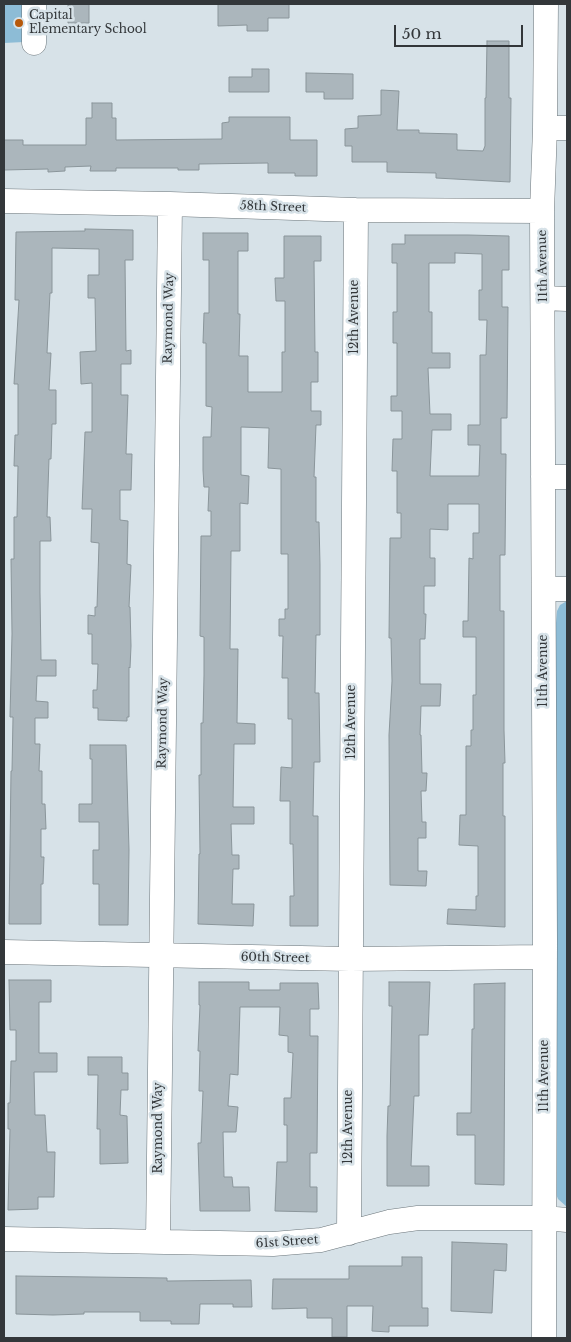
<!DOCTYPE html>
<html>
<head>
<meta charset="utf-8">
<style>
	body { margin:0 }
	#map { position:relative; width:571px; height:1342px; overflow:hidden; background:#d7e2e8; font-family:"Libre Baskerville",serif }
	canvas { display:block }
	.frame { position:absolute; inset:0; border:5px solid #33373a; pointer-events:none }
	.scale { position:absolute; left:394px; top:25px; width:129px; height:22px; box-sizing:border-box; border:2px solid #33373a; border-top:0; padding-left:6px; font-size:15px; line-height:18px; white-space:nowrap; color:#33373a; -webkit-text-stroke:4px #d7e2e8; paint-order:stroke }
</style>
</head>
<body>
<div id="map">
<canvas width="571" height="1342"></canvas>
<div class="frame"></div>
<div class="scale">50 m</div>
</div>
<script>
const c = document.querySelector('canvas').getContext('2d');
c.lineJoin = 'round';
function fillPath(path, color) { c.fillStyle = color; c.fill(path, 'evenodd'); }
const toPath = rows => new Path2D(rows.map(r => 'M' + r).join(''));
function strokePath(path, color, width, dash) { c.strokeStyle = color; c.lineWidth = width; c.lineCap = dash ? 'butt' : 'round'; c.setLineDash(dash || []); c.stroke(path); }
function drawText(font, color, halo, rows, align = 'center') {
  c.font = font + ' "Libre Baskerville",serif'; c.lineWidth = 5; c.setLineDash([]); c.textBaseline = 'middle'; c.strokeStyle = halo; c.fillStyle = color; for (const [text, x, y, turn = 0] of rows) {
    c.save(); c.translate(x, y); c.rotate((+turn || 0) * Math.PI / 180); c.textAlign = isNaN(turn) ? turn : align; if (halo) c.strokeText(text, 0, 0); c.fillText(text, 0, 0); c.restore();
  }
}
fillPath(toPath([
	[4,4,25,4,24,42,4,43],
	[567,601,567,1207,558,1199,556,1194,556,623,557,611,560,605]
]), '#8dbcd6');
const building = toPath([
	[68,4,89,4,89,23,68,23,68,4],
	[218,4,289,4,289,18,268,18,268,31,247,31,247,25,218,26,218,4],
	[487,41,509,41,509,98,511,98,510,182,436,178,436,173,387,172,387,162,352,162,352,146,345,146,345,129,358,128,358,116,381,115,381,90,399,91,397,130,419,130,419,133,457,134,457,150,483,151,485,146,485,98,486,98,487,41],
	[252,69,269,69,269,92,229,92,229,77,252,77,252,69],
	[306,73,353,74,353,99,324,99,324,92,306,92,306,73],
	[92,103,112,103,112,118,116,118,116,140,222,139,222,123,229,122,229,117,290,117,290,140,317,140,317,176,295,176,295,173,268,173,268,163,199,164,199,170,178,170,178,168,116,168,116,171,90,171,91,166,65,167,65,171,48,172,48,169,4,170,4,140,23,140,23,145,86,145,86,118,92,118,92,103],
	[85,229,133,230,133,260,125,260,126,351,131,350,131,364,121,364,121,395,128,395,126,454,132,454,131,490,120,490,120,520,128,521,127,564,131,565,129,607,130,607,131,646,130,668,129,667,129,717,127,717,127,721,98,720,98,708,93,708,93,690,97,690,98,664,92,664,92,634,88,634,88,615,95,616,95,607,97,607,99,543,91,542,92,509,82,509,85,432,92,432,92,383,81,384,80,352,96,351,95,298,88,298,88,275,99,275,99,249,52,248,52,293,50,293,47,353,51,353,49,390,56,390,56,424,52,424,51,459,49,459,47,517,50,517,51,541,40,541,40,592,41,660,56,660,56,676,37,676,36,701,48,702,48,718,35,718,35,744,40,744,39,771,42,771,42,804,45,804,46,829,41,829,41,857,44,857,43,884,41,884,41,924,9,924,11,771,12,771,13,717,10,717,12,634,11,559,14,559,14,517,17,517,18,466,14,466,15,435,18,435,18,384,14,384,19,300,15,300,16,232,85,231,85,229],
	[203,233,248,233,248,251,238,251,238,314,240,314,239,356,248,356,248,392,282,392,282,352,285,352,285,301,276,301,275,278,284,278,284,236,321,236,321,261,314,261,315,352,318,352,318,382,311,382,311,411,321,411,321,425,316,425,314,477,316,477,316,522,319,522,320,565,320,635,316,635,315,693,319,693,320,762,314,762,313,816,318,816,318,926,290,926,290,896,294,896,293,844,290,844,290,801,280,801,281,767,292,768,292,719,288,719,288,678,282,678,283,636,279,636,279,619,285,619,285,609,288,609,288,554,281,554,281,469,268,468,269,428,241,427,241,475,249,476,248,504,240,503,240,551,231,551,230,649,238,649,237,723,255,724,255,744,234,744,233,807,254,807,254,824,231,824,232,855,239,855,239,869,233,869,232,904,254,904,253,926,198,924,199,854,200,854,199,775,201,775,201,723,203,723,204,675,204,637,200,636,201,536,211,536,211,511,208,511,209,487,204,487,203,470,203,437,211,437,212,407,206,406,206,343,203,343,204,313,209,313,209,260,203,260,203,233],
	[405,235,468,235,509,236,509,270,502,270,502,307,508,307,507,418,501,418,501,454,506,454,505,555,500,555,500,611,504,611,504,730,505,763,503,763,503,816,505,816,505,927,447,924,448,909,476,910,476,896,478,896,478,846,459,845,460,815,466,815,466,746,471,746,471,730,473,730,473,695,476,695,476,637,463,637,463,621,468,621,469,558,473,559,473,533,479,533,479,504,448,504,448,530,430,529,430,558,435,558,435,586,424,586,424,614,426,614,425,639,420,639,420,684,441,684,440,706,421,706,420,735,421,735,422,773,427,773,426,791,421,791,422,822,426,822,426,838,418,838,418,871,427,871,426,886,390,885,389,735,392,681,391,638,389,638,390,538,401,538,401,513,397,513,397,471,392,471,393,439,402,439,402,411,391,411,391,396,397,396,397,343,393,343,393,312,397,312,397,263,392,263,392,244,405,244,405,235],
	[455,253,482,254,482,290,479,290,479,320,487,320,486,355,480,355,480,425,468,425,468,445,480,445,479,476,430,476,432,430,451,430,451,414,430,414,428,368,450,368,450,353,432,353,432,312,429,312,429,263,455,263,455,253],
	[90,745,126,745,129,850,128,925,99,925,99,884,93,884,93,850,99,850,99,822,79,822,79,804,92,804,92,759,90,759,90,745],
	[9,980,51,980,51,1002,39,1002,39,1053,57,1053,57,1072,34,1072,35,1115,45,1115,47,1152,55,1152,54,1197,38,1197,38,1209,8,1210,10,1129,8,1129,8,1103,10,1103,11,1061,16,1061,16,1030,10,1030,9,980],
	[199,982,249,982,249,990,280,990,280,983,318,983,319,1009,310,1009,310,1036,318,1036,317,1153,310,1153,310,1187,317,1187,317,1212,275,1211,277,1162,287,1162,287,1125,284,1125,284,1098,291,1098,293,1053,288,1052,288,1036,279,1035,280,1007,240,1007,238,1075,230,1074,228,1106,238,1107,236,1132,223,1132,224,1177,232,1177,233,1187,249,1187,250,1211,200,1211,198,1143,201,1143,203,1091,199,1091,200,1051,198,1051,200,1005,199,1005,199,982],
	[389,982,430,982,428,1035,419,1035,419,1096,414,1096,411,1166,429,1166,429,1186,387,1186,387,1136,388,1106,390,1106,392,1006,389,1006,389,982],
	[505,983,504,1185,475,1184,475,1135,457,1135,457,1113,471,1113,472,1029,474,1029,474,984,505,983],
	[88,1057,122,1057,122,1073,128,1073,128,1090,121,1090,120,1115,127,1116,128,1163,100,1164,100,1129,97,1129,98,1075,88,1075,88,1057],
	[452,1242,507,1244,506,1271,494,1270,492,1313,451,1311,452,1242],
	[402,1257,422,1257,422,1308,428,1308,428,1326,389,1326,389,1332,372,1331,373,1306,347,1306,347,1337,332,1337,332,1318,307,1318,307,1308,272,1309,273,1279,349,1279,349,1266,402,1266,402,1257],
	[16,1276,167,1278,167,1281,251,1280,252,1307,233,1307,233,1304,200,1304,199,1324,171,1324,171,1321,140,1321,140,1312,84,1312,84,1314,53,1315,16,1314,16,1276]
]);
fillPath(building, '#abb6bc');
strokePath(building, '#8a959a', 1);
const minor = toPath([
	[34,4,34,43],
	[545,128,567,128],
	[4,201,170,204,356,210,542,211],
	[543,298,567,299],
	[543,477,567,477],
	[544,589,567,589],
	[4,952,350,959,545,957],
	[349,1233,356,210],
	[4,1239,273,1244,321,1240,389,1222,418,1218,544,1218,567,1220],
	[158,1242,170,204],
	[544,1338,545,941,542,211,545,128,546,4]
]);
strokePath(minor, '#6b757a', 25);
strokePath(minor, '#fff', 24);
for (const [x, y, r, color] of [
	[19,23,5,"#b7590a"]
]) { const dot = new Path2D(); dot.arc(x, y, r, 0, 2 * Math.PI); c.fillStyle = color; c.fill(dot); strokePath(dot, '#d7e2e8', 2); }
drawText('12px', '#33373a', '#d7e2e8', [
	["Capital",29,16],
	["Elementary School",29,30]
], 'left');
drawText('12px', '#33373a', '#d7e2e8', [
	["58th Street",273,207,2],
	["11th Avenue",543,266,-91],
	["12th Avenue",355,317,-90],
	["Raymond Way",169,318,-89],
	["11th Avenue",544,671,-90],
	["12th Avenue",352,722,-90],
	["Raymond Way",163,723,-89],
	["60th Street",275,958,1],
	["11th Avenue",545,1076,-90],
	["12th Avenue",349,1127,-90],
	["Raymond Way",159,1128,-90],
	["61st Street",287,1242,-4]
]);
</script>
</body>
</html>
